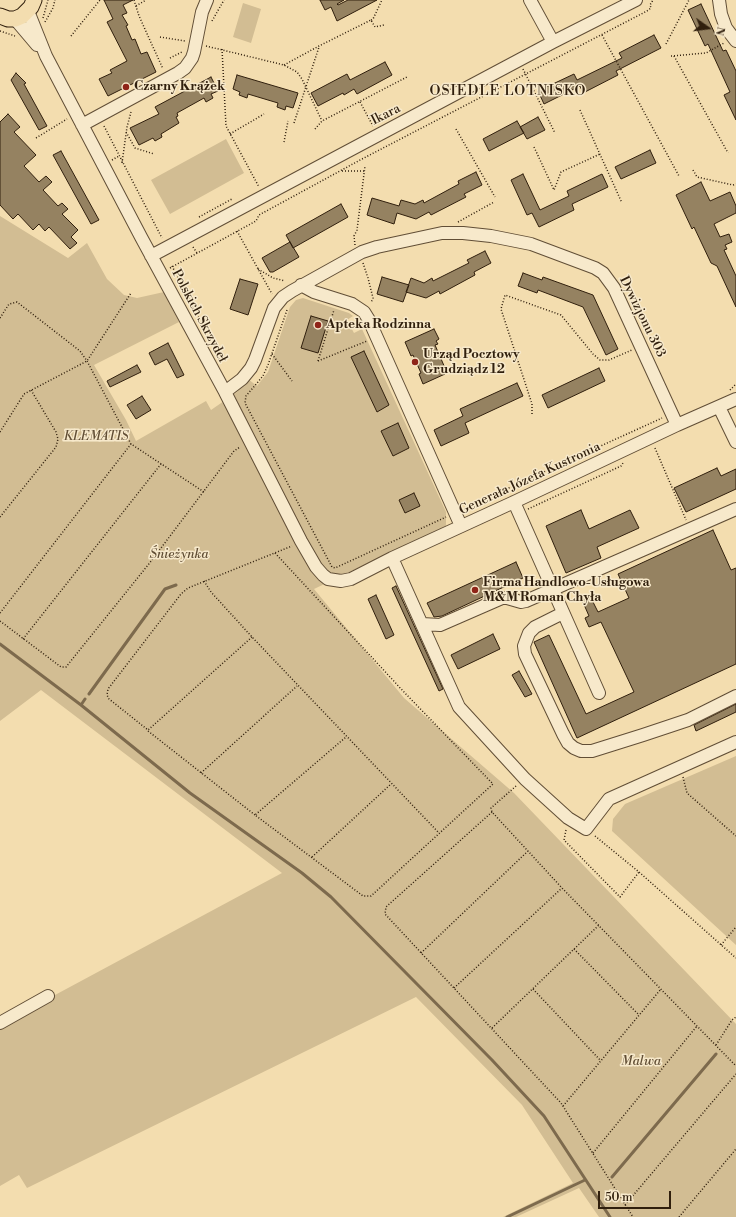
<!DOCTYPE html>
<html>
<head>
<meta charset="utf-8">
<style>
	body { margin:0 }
	#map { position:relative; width:736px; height:1217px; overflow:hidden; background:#f3ddaf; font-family:"Libre Bodoni",serif }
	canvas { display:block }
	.north { position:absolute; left:688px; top:8px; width:40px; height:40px; -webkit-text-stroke:3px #f7e9cb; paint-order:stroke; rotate:104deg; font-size:11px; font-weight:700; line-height:16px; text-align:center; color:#301f0d }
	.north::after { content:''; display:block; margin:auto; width:14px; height:18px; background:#301f0d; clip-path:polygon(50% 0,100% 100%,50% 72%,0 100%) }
	.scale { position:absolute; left:598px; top:1191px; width:73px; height:18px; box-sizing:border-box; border:2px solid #301f0d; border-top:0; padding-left:5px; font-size:12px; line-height:14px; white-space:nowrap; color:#301f0d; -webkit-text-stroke:3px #f7e9cb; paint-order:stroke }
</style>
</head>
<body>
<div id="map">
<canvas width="736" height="1217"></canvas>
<div class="north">N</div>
<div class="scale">50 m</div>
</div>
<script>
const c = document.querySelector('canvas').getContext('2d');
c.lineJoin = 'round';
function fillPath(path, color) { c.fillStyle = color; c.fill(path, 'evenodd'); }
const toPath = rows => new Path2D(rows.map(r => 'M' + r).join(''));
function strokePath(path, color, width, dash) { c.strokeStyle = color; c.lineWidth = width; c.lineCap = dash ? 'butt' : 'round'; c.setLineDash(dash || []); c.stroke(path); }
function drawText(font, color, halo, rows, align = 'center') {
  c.font = font + ' "Libre Bodoni",serif'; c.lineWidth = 3; c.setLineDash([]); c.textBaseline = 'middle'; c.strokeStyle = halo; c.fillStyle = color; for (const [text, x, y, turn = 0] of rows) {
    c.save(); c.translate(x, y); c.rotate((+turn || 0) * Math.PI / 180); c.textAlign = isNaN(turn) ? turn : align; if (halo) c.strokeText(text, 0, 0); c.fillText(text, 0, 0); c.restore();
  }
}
fillPath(toPath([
	[243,3,261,9,251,43,233,37],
	[226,139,244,173,170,214,151,180],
	[0,216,68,258,87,243,107,279,124,295,137,298,164,292,179,322,94,365,126,420,136,441,206,401,211,410,237,392,248,379,257,386,268,372,290,307,296,300,303,298,309,300,349,313,353,316,347,320,354,333,362,329,446,512,446,526,314,589,404,698,514,793,736,1024,736,1217,599,1217,579,1188,516,1217,503,1217,573,1183,522,1105,416,997,27,1188,19,1175,0,1186,0,1028,55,995,282,873,41,690,0,721],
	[736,756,736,945,612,831,613,819,625,804]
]), '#d2bd93');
strokePath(toPath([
	[0,644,81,705,190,793,302,873,331,897,492,1060,544,1116,610,1217],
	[89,694,165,589,176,585],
	[81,705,85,699],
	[612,1177,716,1054],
	[507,1217,585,1180]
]), '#7d6a4d', 3);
const building = toPath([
	[104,0,133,0,123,5,127,13,122,15,128,25,126,26,132,40,135,39,141,54,147,52,156,72,108,96,99,79,112,73,110,70,127,61,107,22,113,19,104,0],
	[320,0,344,0,337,4,338,5,348,0,377,0,337,21,331,7,325,10,320,0],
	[701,4,723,51,726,50,736,71,736,120,724,95,730,92,708,44,705,46,688,10,701,4],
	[654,35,661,48,616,71,618,75,583,93,580,86,544,104,538,91,574,74,577,80,622,58,619,53,654,35],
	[385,62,392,75,357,94,354,89,344,95,343,93,318,106,311,93,347,74,350,80,385,62],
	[16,73,26,83,24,84,47,126,39,130,11,80,16,73],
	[237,75,298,93,293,108,286,106,285,110,277,107,278,103,248,94,247,98,239,95,240,92,233,89,237,75],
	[211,77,218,91,211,94,213,98,206,102,204,98,177,113,178,116,176,117,179,123,161,134,162,137,155,141,153,138,139,145,130,128,159,114,155,107,211,77],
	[8,114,20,127,14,132,36,155,24,166,39,182,46,176,52,182,43,190,58,206,62,203,68,209,62,214,78,230,71,237,77,243,70,249,49,227,45,231,39,224,33,230,18,214,13,219,0,205,0,122,8,114],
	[538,117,545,130,527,139,520,127,538,117],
	[517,121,524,133,489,151,483,139,517,121],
	[650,150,656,163,621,179,615,167,650,150],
	[61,151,99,220,91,224,53,155,61,151],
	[476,172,482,185,464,194,466,197,431,215,429,212,416,219,397,213,394,224,367,215,372,198,399,206,401,200,415,204,423,200,424,203,459,184,458,181,476,172],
	[523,174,540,210,569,196,567,191,602,174,608,187,572,204,574,210,539,227,532,213,527,215,511,180,523,174],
	[701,182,710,201,730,192,736,206,736,213,714,224,720,237,729,234,732,242,725,245,727,249,724,250,736,276,736,307,717,266,711,263,694,227,692,229,676,195,701,182],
	[341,204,348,217,293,248,286,235,341,204],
	[290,242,299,257,273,272,270,272,262,258,290,242],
	[485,251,491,263,474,272,475,275,440,294,439,291,426,298,406,292,411,278,424,283,432,278,433,281,469,263,467,260,485,251],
	[523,273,542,280,543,277,593,295,618,349,606,355,583,307,538,290,537,293,518,286,523,273],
	[382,277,409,285,403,302,377,294,382,277],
	[240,279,258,284,248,315,230,309,240,279],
	[311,316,328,321,318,353,301,348,311,316],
	[434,329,439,339,436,341,438,344,435,345,445,368,442,369,445,374,423,384,419,374,421,373,413,355,411,356,405,342,434,329],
	[168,343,184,375,177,378,167,359,155,365,149,353,168,343],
	[364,351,389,405,377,412,351,357,364,351],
	[137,365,141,372,110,387,107,381,137,365],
	[599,368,605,381,548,408,542,395,599,368],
	[517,383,523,396,465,423,469,433,441,446,434,430,463,416,460,409,517,383],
	[142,396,151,410,136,419,127,405,142,396],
	[398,423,409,448,393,456,381,431,398,423],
	[717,468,721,476,736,469,736,489,686,512,674,488,717,468],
	[414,493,420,506,405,513,399,500,414,493],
	[581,510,589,529,630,510,639,528,597,547,601,558,566,573,546,526,581,510],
	[713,530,731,570,736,568,736,664,577,738,534,642,549,635,586,714,634,692,601,622,589,627,585,618,589,616,582,600,590,596,598,612,629,598,618,574,713,530],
	[516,562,523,578,442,616,434,617,427,603,516,562],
	[396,586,443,689,439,691,392,588,396,586],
	[376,595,394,635,386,639,368,599,376,595],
	[493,634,500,649,458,669,451,655,493,634],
	[519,671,532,694,525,697,512,675,519,671],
	[736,704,736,712,696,731,694,725,736,704]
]);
fillPath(building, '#958261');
strokePath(building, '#301f0d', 1);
const minor = toPath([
	[530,0,553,42],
	[719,0,721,14,726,28,736,41],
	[28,11,46,56,141,237,225,392,301,541,316,567,323,575,328,579,341,581,351,579,392,558,514,502,677,425,736,399],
	[15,19,37,45],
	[82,125,178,73,185,68,192,58,194,52,202,12,207,0],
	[151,256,553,42,636,0],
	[301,285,314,292,352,304,364,312,369,320,461,526],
	[225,392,242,379,251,368,255,360,274,308,283,297,292,291,362,252,377,247,442,233,463,233,491,236,531,244,595,268,603,273,614,288,677,425],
	[719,407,736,442],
	[514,502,599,693],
	[392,558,459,707,525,779,568,818,586,829,609,799,736,742],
	[563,613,535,627,529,633,524,646,525,654,563,734,568,743,574,748,581,751,592,751,643,735,688,720,736,696],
	[422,624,440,625,502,598,507,598,521,602,526,601,736,509],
	[0,1023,48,996]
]);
const major = toPath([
	[0,16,8,19,15,19,22,16,31,7,34,0]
]);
strokePath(minor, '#614e36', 14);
strokePath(major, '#301f0d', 17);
strokePath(toPath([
	[134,0,139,16,163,69],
	[136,6,146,0],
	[43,18,48,0],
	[371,20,373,19,382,0],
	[212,21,224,0],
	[45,22,53,8,55,0],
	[0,31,15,36],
	[602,35,679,176],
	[71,36,100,0],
	[160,37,185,41],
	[666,44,689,0],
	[206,46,284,65,297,72,302,79,322,121],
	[222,49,226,126,259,187],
	[671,56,706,53,724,43],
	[674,56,728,153],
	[170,58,182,52],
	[284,65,319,46,371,20,375,27,384,25],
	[523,69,555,133],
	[360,102,373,126],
	[580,110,622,203],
	[294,123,319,47],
	[104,126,162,238],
	[315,129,322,121,407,77],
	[456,129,495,197],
	[126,132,135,148,154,154],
	[230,134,264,114],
	[36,138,67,119],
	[284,142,288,121],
	[534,147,554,190,561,172,600,154],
	[112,160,119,156],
	[122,163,127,127,131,112],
	[693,170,697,177,733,185,736,184],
	[342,171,364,171],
	[199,217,232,199],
	[458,222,494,202],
	[237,231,272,294],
	[355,245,354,236,357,230,365,166],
	[193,247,197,253],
	[363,263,368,278,373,298,371,303],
	[172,266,212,343],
	[170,268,256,221,259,215,362,159,647,11,651,8,650,5,653,0],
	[258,269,273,278,285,281],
	[287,310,268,365,263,376,246,396,245,403,332,567,335,568,446,517],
	[0,318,9,304,17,302,80,351,87,361,131,444,204,492],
	[272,354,292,381],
	[318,361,367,341],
	[318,361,334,310],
	[730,390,736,384],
	[532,414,532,404,501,309,505,295,561,315,593,354,600,360,609,360,632,350],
	[0,432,24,394,87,361,131,293],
	[655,448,686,520],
	[465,508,662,418],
	[528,509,621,466,623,463],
	[0,517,56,447,58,439,56,432,31,390],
	[275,553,403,691,493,784,371,896,363,896,255,815,346,737],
	[204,581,211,592,252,637,439,833],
	[0,613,131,444],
	[0,621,61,667,66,667,152,560,234,451,240,447],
	[252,637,148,730,109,699,107,695,108,689,181,594,188,588,292,546],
	[23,639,161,464],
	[148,731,255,815],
	[201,773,297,686],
	[683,777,687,793,736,836],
	[516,786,491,808,492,812,562,888,736,1066],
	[492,812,386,907,385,914,561,1103,633,1217],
	[566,830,564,840,620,897,639,872],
	[595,836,639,872,736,958],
	[312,857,391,784],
	[721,945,736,927],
	[574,949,639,1015],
	[421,953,528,851],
	[454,988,562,888],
	[533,989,601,1061],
	[492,1028,599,925],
	[716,1045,732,1020,736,1017],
	[563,1106,661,989],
	[593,1153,697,1026],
	[625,1205,736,1074],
	[679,1217,736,1149]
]), '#301f0d', 1.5, [1, 2]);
strokePath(minor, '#f7e9cb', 12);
strokePath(major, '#f3ddaf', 15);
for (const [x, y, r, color] of [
	[126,87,4,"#8f2418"],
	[318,325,4,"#8f2418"],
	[415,362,4,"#8f2418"],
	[475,590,4,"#8f2418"]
]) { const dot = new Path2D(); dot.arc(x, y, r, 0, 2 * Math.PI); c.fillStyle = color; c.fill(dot); strokePath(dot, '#f7e9cb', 1.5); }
drawText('bold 13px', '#301f0d', '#f7e9cb', [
	["Czarny Krążek",134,87],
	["Apteka Rodzinna",326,325],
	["Urząd Pocztowy",423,355],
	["Grudziądz 12",423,370],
	["Firma Handlowo-Usługowa",483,583],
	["M&M Roman Chyła",483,598]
], 'left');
drawText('13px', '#301f0d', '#f7e9cb', [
	["Ikara",386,115,-27],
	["Polskich Skrzydeł",199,316,62],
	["Dywizjonu 303",642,317,64],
	["Generała Józefa Kustronia",530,479,-25]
]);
drawText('italic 13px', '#614e35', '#f7e9cb', [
	["KLEMATIS",96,437],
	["Śnieżynka",179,555],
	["Malwa",641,1062]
]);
c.letterSpacing = '1px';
drawText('14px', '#301f0d', '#f7e9cb', [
	["OSIEDLE LOTNISKO",508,92]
]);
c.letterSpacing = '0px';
</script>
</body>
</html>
